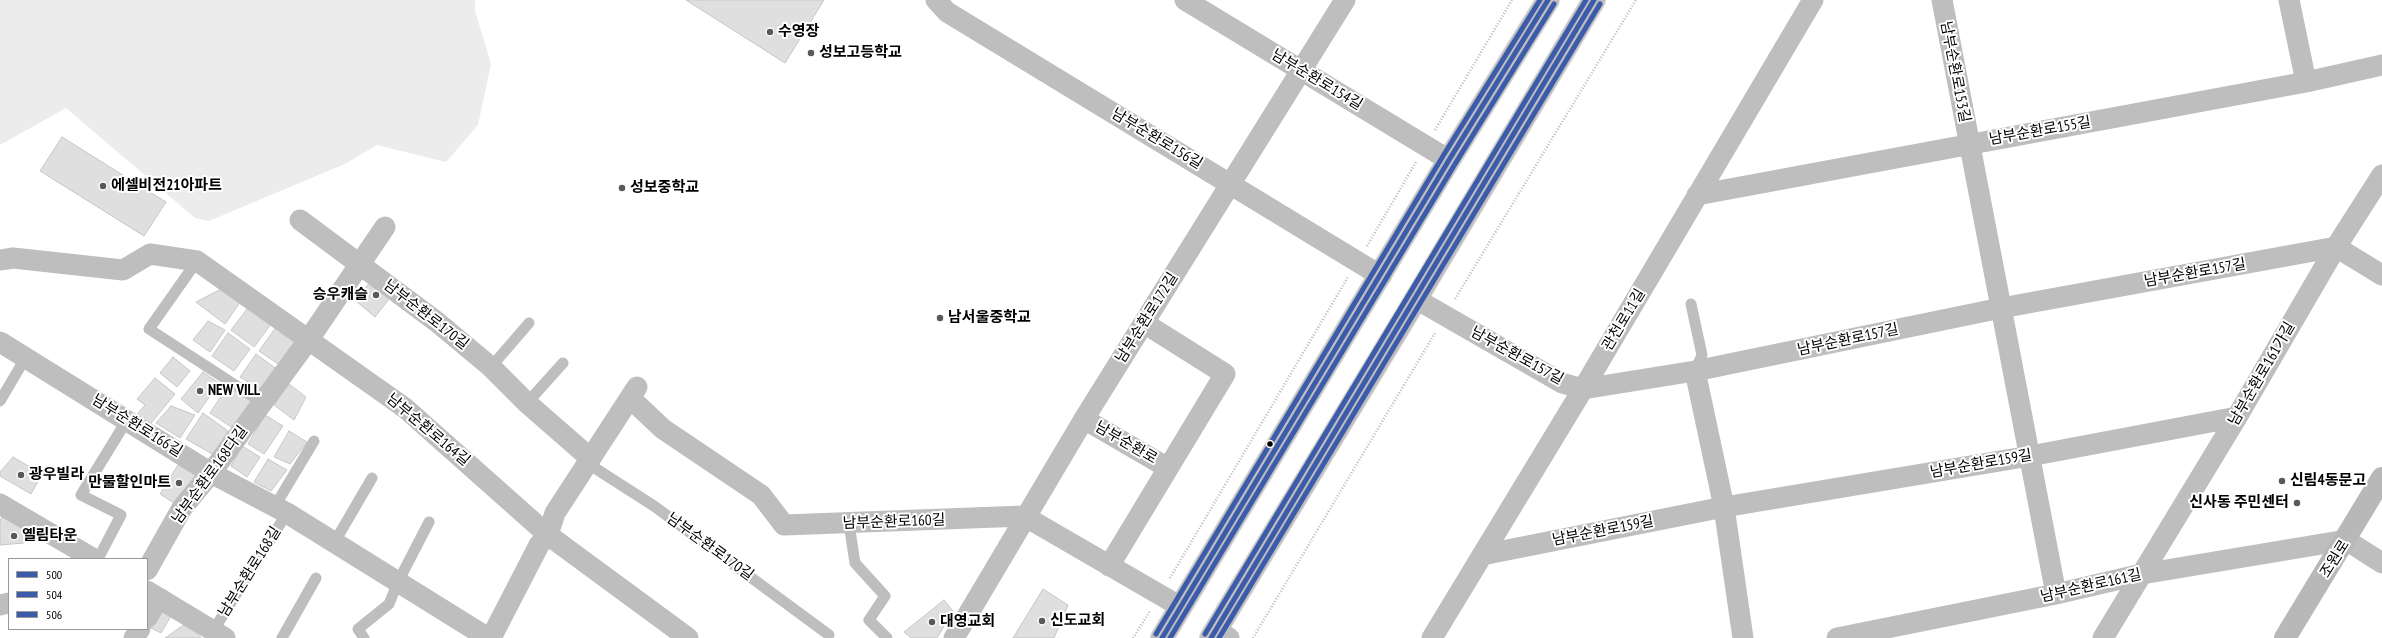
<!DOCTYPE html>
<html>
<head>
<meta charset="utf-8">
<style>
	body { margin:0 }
	#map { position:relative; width:2382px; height:638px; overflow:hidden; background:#fff; font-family:"PT Sans Narrow",sans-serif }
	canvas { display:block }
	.legend { position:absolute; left:8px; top:558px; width:140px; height:72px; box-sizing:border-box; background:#fff; border:1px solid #999; margin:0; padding:5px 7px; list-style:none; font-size:12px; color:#000 }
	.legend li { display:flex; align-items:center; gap:8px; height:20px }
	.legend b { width:20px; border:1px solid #999 }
</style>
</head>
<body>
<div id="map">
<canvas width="2382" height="638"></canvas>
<ul class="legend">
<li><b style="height:5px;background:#3d5bab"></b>500</li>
<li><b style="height:5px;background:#3d5bab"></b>504</li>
<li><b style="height:5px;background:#3d5bab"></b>506</li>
</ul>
</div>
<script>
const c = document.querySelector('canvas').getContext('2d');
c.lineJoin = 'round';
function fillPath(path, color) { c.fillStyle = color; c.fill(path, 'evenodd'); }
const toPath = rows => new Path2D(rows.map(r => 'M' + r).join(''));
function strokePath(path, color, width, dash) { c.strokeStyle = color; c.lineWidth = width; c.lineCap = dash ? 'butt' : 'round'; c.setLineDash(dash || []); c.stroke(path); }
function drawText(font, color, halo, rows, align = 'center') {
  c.font = font + ' "PT Sans Narrow","Noto Sans KR",sans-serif'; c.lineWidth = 4; c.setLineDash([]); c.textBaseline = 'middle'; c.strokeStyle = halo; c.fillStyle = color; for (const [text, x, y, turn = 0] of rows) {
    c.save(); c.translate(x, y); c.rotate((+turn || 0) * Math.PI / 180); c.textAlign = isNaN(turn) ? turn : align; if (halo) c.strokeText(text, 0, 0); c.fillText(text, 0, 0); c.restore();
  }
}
fillPath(toPath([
	[0,0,475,0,475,11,491,64,478,125,446,162,377,145,345,164,209,221,195,218,66,108,0,145]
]), '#ececec');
const building = toPath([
	[686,0,824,0,785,63,686,0],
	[62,137,166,202,144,236,40,171,62,137],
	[375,275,396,290,375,317,356,301,375,275],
	[223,288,241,301,225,324,196,302,223,288],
	[251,304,274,320,254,347,231,330,251,304],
	[208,321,225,330,210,352,193,340,208,321],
	[279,323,299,339,280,365,259,351,279,323],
	[228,333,250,349,234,371,212,356,228,333],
	[256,354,278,370,260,389,240,377,256,354],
	[173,357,190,371,177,387,160,373,173,357],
	[203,372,219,383,198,413,181,399,203,372],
	[155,378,175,394,147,428,134,418,145,405,137,399,155,378],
	[289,384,306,397,294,420,274,405,289,384],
	[228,386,252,402,233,428,210,413,228,386],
	[171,406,195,415,180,438,156,423,171,406],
	[203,413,228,431,214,455,186,439,203,413],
	[265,415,283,426,264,454,248,444,265,415],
	[289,431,307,442,290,464,274,457,289,431],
	[242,446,260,457,247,477,231,466,242,446],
	[13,457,42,474,31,494,0,476,0,472,13,457],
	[268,459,287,470,271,491,254,482,268,459],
	[181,460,198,471,177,505,160,494,181,460],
	[3,514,32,529,24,543,0,545,0,521,3,514],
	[1043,589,1068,605,1054,638,1013,638,1043,589],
	[159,599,175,609,161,633,147,626,159,599],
	[944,600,953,611,937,638,911,638,904,632,944,600],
	[188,622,201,638,165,638,188,622]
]);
fillPath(building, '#dfdfdf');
strokePath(building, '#c7c7c7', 1);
const primary = toPath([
	[1162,638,1449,160,1548,0],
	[1211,638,1416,299,1594,0]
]);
strokePath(primary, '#dbdbdb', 24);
strokePath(toPath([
	[1435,130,1512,0],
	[1367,246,1416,162],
	[1455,299,1636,0],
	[1170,578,1348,277],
	[1133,638,1150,611],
	[1253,638,1435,333]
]), '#b9b9b9', 2.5, [1, 2]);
strokePath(toPath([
	[197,261,149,329,263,403],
	[1691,304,1702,355,1695,371],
	[491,367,529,323],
	[0,401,26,357],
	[527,403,563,363],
	[587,463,654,506,829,635],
	[275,506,314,441],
	[849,524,855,563,885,596,869,620,887,638],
	[334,543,372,478],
	[98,559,121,515,81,495,127,420],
	[213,631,287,513],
	[282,638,316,578],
	[364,638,358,629,389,604,398,582,429,522]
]), '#bebebe', 11);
strokePath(toPath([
	[936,0,947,12,1381,276],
	[1185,0,1449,160],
	[1942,0,2056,594],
	[2289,0,2306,82],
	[1697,195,2306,82,2382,65],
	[300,220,437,322,491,367,527,403,590,458],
	[0,260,13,258,123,270,150,254,197,261,405,408,548,535,688,638],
	[1416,299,1562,383,1583,389,1695,371,2001,308,2336,247,2382,275],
	[0,342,211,473,287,513,488,638],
	[1695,371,1724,507,1743,638],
	[630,398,663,429,761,495,784,525,1024,516,1181,607],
	[1084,419,1168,468],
	[0,504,94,559],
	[1482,555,1724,507,2030,456,2237,417],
	[1109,566,1225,374,1144,323],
	[147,570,182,508,211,473,309,339,385,227],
	[147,591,225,638],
	[0,605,9,603],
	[147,618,158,599,161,599],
	[1216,630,1229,638],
	[134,638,140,629],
	[491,638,539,545,548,535,555,513,637,387],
	[954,638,1084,419,1345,0],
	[1432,638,1583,389,1813,0],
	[1837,638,2056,594,2142,574,2346,540,2382,563],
	[2103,638,2237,417,2336,247,2382,175]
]), '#bebebe', 21);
strokePath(toPath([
	[2285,638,2382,478]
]), '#b8b8b8', 22);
strokePath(primary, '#bebebe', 22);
strokePath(toPath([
	[1162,638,1449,160,1548,0],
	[1211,638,1594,0]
]), '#3d5bab', 5);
strokePath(toPath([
	[1170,638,1455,164,1554,4],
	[1219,638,1600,4]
]), '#3d5bab', 5);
strokePath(toPath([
	[1156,634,1443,156,1540,0],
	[1205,634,1586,0]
]), '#3d5bab', 5);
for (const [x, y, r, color] of [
	[770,32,4,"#595959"],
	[811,53,4,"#595959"],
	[103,186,4,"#595959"],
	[622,188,4,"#595959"],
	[376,295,4,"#595959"],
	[940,318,4,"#595959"],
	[200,391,4,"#595959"],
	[1270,444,3.5,"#000"],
	[21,475,4,"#595959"],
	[2282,481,4,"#595959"],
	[179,483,4,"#595959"],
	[2297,503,4,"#595959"],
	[14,536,4,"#595959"],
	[1042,621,4,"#595959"],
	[932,622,4,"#595959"]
]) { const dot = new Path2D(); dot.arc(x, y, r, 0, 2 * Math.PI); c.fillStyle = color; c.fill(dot); strokePath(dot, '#fff', 1.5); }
drawText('bold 15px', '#000', '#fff', [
	["수영장",778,32],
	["성보고등학교",819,53],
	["에셀비전21아파트",111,186],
	["성보중학교",630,188],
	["승우캐슬",368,295,"right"],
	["남서울중학교",948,318],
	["NEW VILL",208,391],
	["광우빌라",29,475],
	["신림4동문고",2290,481],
	["만물할인마트",171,483,"right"],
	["신사동 주민센터",2289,503,"right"],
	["옐림타운",22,536],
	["신도교회",1050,621],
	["대영교회",940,622]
], 'left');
drawText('15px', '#000', '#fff', [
	["남부순환로153길",1955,72,79],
	["남부순환로154길",1317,80,31],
	["남부순환로155길",2040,131,-10],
	["남부순환로156길",1157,139,31],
	["남부순환로157길",2195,273,-10],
	["남부순환로170길",426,315,38],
	["남부순환로172길",1147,318,-58],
	["관천로11길",1624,320,-59],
	["남부순환로157길",1848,340,-12],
	["남부순환로157길",1517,356,29],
	["남부순환로161가길",2262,374,-60],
	["남부순환로166길",137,426,32],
	["남부순환로164길",428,430,40],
	["남부순환로",1126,443,30],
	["남부순환로159길",1981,464,-10],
	["남부순환로168다길",210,475,-54],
	["남부순환로160길",894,522,-2],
	["남부순환로159길",1603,531,-11],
	["남부순환로170길",710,547,36],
	["조원로",2335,559,-58],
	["남부순환로168길",250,572,-58],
	["남부순환로161길",2091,586,-13]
]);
</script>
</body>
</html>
